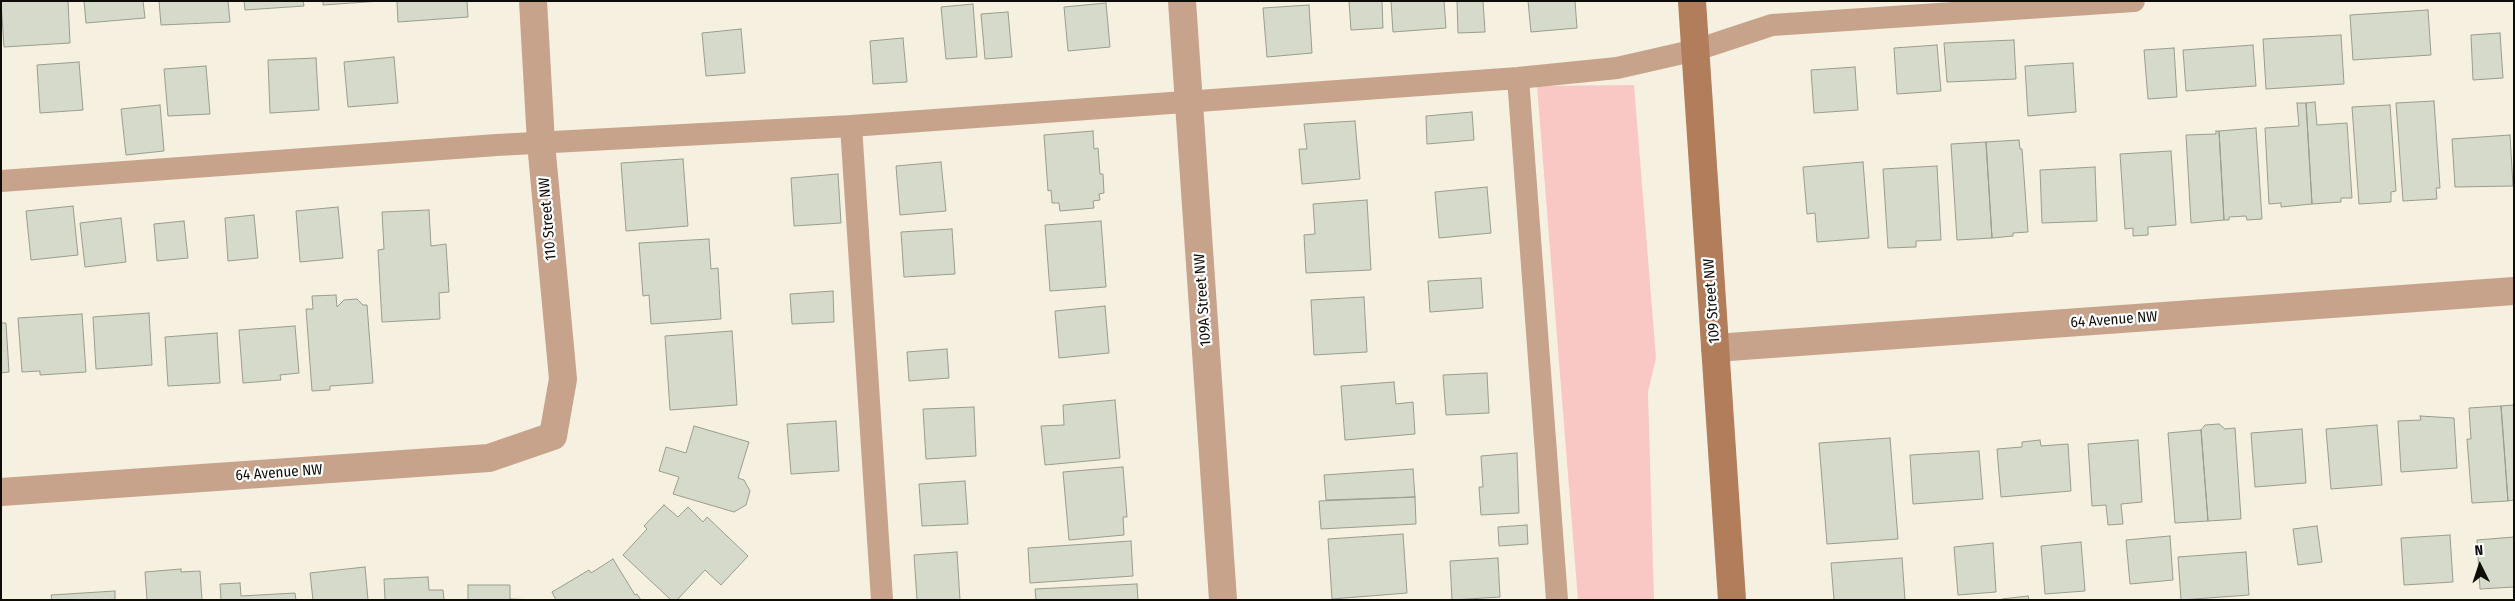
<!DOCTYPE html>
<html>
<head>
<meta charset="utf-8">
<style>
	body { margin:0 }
	#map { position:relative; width:2515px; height:601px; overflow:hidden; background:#f6f0e0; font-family:"Fira Sans Condensed",sans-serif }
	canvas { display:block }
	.frame { position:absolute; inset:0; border:2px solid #0e0c07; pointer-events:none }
	.north { position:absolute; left:2455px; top:541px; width:50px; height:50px; -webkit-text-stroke:4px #fff; paint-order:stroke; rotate:356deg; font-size:14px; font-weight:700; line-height:20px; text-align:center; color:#0e0c07 }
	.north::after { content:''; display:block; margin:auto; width:18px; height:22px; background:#0e0c07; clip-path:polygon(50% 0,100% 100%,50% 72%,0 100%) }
</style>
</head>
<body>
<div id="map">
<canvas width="2515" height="601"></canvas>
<div class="frame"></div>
<div class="north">N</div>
</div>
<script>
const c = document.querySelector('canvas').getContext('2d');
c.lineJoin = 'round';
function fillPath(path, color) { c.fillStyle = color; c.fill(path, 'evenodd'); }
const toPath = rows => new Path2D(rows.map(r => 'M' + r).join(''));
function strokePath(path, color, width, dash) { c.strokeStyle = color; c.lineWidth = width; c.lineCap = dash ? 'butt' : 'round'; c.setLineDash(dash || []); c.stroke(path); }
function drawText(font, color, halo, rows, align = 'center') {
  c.font = font + ' "Fira Sans Condensed",sans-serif'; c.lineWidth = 4.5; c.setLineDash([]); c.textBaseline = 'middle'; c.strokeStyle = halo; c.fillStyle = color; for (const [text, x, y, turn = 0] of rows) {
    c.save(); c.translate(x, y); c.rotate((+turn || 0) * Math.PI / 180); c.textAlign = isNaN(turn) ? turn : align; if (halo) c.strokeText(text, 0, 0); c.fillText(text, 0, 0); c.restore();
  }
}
fillPath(toPath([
	[1634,85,1656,358,1648,392,1654,600,1578,600,1537,86]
]), '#f9c8c5');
const building = toPath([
	[1,1,68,1,70,43,4,47,1,1],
	[84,1,143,1,145,18,86,23,84,1],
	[159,1,228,1,230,22,161,25,159,1],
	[244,1,303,1,304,6,245,10,244,1],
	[323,1,381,1,323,5,323,1],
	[397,1,467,1,468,17,398,22,397,1],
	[1349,1,1382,1,1383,28,1351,30,1349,1],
	[1391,1,1444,1,1446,28,1393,32,1391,1],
	[1457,1,1483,1,1485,32,1458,33,1457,1],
	[1528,1,1575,1,1577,28,1531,32,1528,1],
	[1106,3,1110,47,1068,51,1064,7,1106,3],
	[973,4,977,57,946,59,941,7,973,4],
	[1309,5,1312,53,1267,57,1263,8,1309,5],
	[2428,10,2431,55,2353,60,2350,15,2428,10],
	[1008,12,1012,57,985,59,981,14,1008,12],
	[741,29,745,73,706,76,702,33,741,29],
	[2500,33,2503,78,2473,80,2471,35,2500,33],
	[2341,35,2344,84,2266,89,2263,39,2341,35],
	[903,38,907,82,873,84,870,41,903,38],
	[2014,40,2016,79,1947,82,1944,43,2014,40],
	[1937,45,1941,91,1897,94,1894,48,1937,45],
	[2253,45,2256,86,2186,91,2183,50,2253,45],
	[2174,48,2177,97,2148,99,2144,50,2174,48],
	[394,57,398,103,348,107,344,62,394,57],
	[316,58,319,110,270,113,268,60,316,58],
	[79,62,83,110,40,113,37,65,79,62],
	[2073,63,2076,112,2028,116,2025,66,2073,63],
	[206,66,210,114,168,116,164,69,206,66],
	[1855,67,1858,110,1814,113,1811,70,1855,67],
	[2434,101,2440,188,2436,188,2437,199,2403,201,2396,103,2434,101],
	[2315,102,2317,125,2347,123,2352,198,2341,198,2341,202,2312,204,2306,103,2315,102],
	[2297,103,2306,103,2312,204,2281,207,2281,203,2269,204,2265,128,2299,126,2297,103],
	[160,105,164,151,126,155,121,109,160,105],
	[2390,105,2396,191,2391,192,2391,202,2359,204,2352,107,2390,105],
	[1472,112,1474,140,1427,144,1426,116,1472,112],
	[1355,121,1360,179,1302,184,1299,149,1307,149,1304,124,1355,121],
	[2256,128,2262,219,2247,220,2246,216,2229,217,2229,220,2224,220,2219,131,2256,128],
	[1093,131,1094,149,1098,148,1100,174,1103,174,1104,193,1099,194,1100,200,1093,201,1094,208,1060,211,1059,203,1052,203,1051,190,1048,191,1044,135,1093,131],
	[2216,131,2219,131,2224,220,2191,223,2186,135,2216,134,2216,131],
	[2510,135,2513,186,2455,187,2452,139,2510,135],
	[2019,140,2020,149,2022,149,2028,232,2013,233,2013,236,1992,238,1986,142,2019,140],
	[1986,142,1992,238,1957,240,1951,144,1986,142],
	[2171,151,2176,225,2148,227,2148,235,2133,236,2133,228,2125,229,2120,154,2171,151],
	[683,159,688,226,626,231,621,163,683,159],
	[941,162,946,211,900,215,896,166,941,162],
	[1863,162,1869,238,1817,242,1815,213,1807,214,1803,167,1863,162],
	[1937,166,1941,240,1916,241,1916,247,1888,248,1883,169,1937,166],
	[2095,167,2097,221,2042,223,2040,170,2095,167],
	[838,174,841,223,794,226,791,178,838,174],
	[1487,187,1491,233,1439,238,1435,192,1487,187],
	[1367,200,1371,270,1306,273,1304,235,1315,234,1313,204,1367,200],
	[73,206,78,255,31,260,26,211,73,206],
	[338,207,343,258,300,262,296,211,338,207],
	[429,210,431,246,446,244,449,292,439,293,440,319,382,322,378,250,384,249,382,212,429,210],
	[254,215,258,258,228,261,225,218,254,215],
	[121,218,126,262,85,267,80,223,121,218],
	[184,221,188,258,157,261,154,224,184,221],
	[1101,221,1106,287,1050,291,1045,225,1101,221],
	[952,229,955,274,904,277,901,232,952,229],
	[709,239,711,269,718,268,721,319,651,324,649,295,643,296,639,243,709,239],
	[1481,278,1483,308,1430,312,1428,281,1481,278],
	[833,291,834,322,792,324,790,294,833,291],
	[336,295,337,307,344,300,357,299,363,305,367,305,373,383,330,386,330,390,312,391,306,309,313,309,312,296,336,295],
	[1364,297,1367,352,1314,355,1311,300,1364,297],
	[1105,306,1109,353,1059,358,1055,311,1105,306],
	[149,313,152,365,96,369,93,317,149,313],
	[82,314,86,372,40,375,40,371,22,372,18,318,82,314],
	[1,323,6,323,9,372,1,373,1,323],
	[295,326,299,373,280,375,281,380,243,383,239,330,295,326],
	[732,331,737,405,670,410,665,336,732,331],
	[217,333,220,383,168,386,165,337,217,333],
	[947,349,949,378,909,381,907,352,947,349],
	[1487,373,1489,413,1446,415,1443,375,1487,373],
	[1394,382,1396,404,1413,402,1415,434,1345,440,1341,386,1394,382],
	[1115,400,1120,458,1045,465,1041,426,1064,425,1063,405,1115,400],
	[2514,405,2514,500,2508,501,2501,406,2514,405],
	[2501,406,2508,501,2472,503,2467,439,2471,439,2469,408,2501,406],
	[974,407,976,456,926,459,923,409,974,407],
	[2420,416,2454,418,2457,468,2401,472,2398,421,2421,420,2420,416],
	[836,421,839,471,791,474,787,424,836,421],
	[2219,424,2225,429,2235,428,2241,519,2208,521,2201,430,2205,425,2219,424],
	[2377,425,2382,485,2331,489,2326,429,2377,425],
	[694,426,749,442,738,478,744,480,750,491,746,505,734,512,673,494,679,477,659,471,666,447,686,453,694,426],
	[2302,429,2306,483,2255,487,2251,433,2302,429],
	[2201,430,2208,521,2175,523,2168,433,2201,430],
	[1890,438,1898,539,1827,544,1819,443,1890,438],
	[2040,440,2041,446,2068,444,2071,491,2001,497,1997,449,2022,447,2022,442,2040,440],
	[2138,440,2142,502,2121,504,2123,524,2108,525,2106,505,2092,506,2088,444,2138,440],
	[1979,451,1983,499,1913,504,1910,455,1979,451],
	[1517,453,1519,513,1481,515,1479,487,1483,487,1481,456,1517,453],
	[1123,467,1127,517,1123,517,1124,535,1069,540,1063,472,1123,467],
	[1413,469,1415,497,1326,500,1324,475,1413,469],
	[965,481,968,524,922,526,919,484,965,481],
	[1415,497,1416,524,1321,529,1319,501,1415,497],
	[664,505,678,517,688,507,703,522,707,517,748,556,721,585,705,570,677,600,671,600,623,555,647,529,644,526,664,505],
	[1527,525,1528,544,1499,546,1498,527,1527,525],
	[2317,526,2322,562,2298,565,2293,529,2317,526],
	[1403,534,1407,593,1332,599,1328,539,1403,534],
	[2450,535,2453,582,2404,585,2401,538,2450,535],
	[2170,536,2173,580,2130,584,2126,540,2170,536],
	[2514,537,2514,587,2480,589,2477,540,2514,537],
	[1131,541,1133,576,1030,583,1028,548,1131,541],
	[2081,542,2085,591,2045,594,2041,546,2081,542],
	[1993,543,1996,592,1958,595,1954,547,1993,543],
	[957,552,960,600,917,600,914,555,957,552],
	[2246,552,2249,595,2181,600,2178,557,2246,552],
	[1498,558,1500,597,1452,600,1450,561,1498,558],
	[1902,558,1905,600,1834,600,1831,563,1902,558],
	[613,559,635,595,637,594,641,600,556,600,552,592,589,570,591,573,613,559],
	[365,567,368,600,313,600,310,573,365,567],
	[181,569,181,572,200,571,202,600,147,600,145,572,181,569],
	[428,577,429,590,443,590,444,600,385,600,384,579,428,577],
	[240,583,241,596,295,593,296,600,221,600,220,584,240,583],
	[1137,584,1138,600,1036,600,1035,589,1137,584],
	[468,585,510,585,510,599,538,600,468,600,468,585],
	[115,591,115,600,52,600,51,595,115,591],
	[2028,596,2029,600,2002,600,2002,599,2028,596]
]);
fillPath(building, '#d6daca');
strokePath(building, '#999d8e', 1);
strokePath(toPath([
	[1518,78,1557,600],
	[851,126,882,600],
	[1,181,497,145,851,126,1518,78,1617,68,1696,50,1772,25,2134,1]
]), '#c7a38c', 22);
strokePath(toPath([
	[1182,1,1223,600],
	[1715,348,2514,291],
	[1,492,489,458,553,436,563,379,541,143,533,1]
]), '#c7a38c', 28);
strokePath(toPath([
	[1692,1,1732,600]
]), '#b17d5b', 28);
drawText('15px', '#0e0c07', '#fff', [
	["110 Street NW",548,219,-95],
	["109A Street NW",1203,300,-94],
	["109 Street NW",1712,301,-94],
	["64 Avenue NW",2114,320,-4],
	["64 Avenue NW",279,473,-4]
]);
</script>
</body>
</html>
